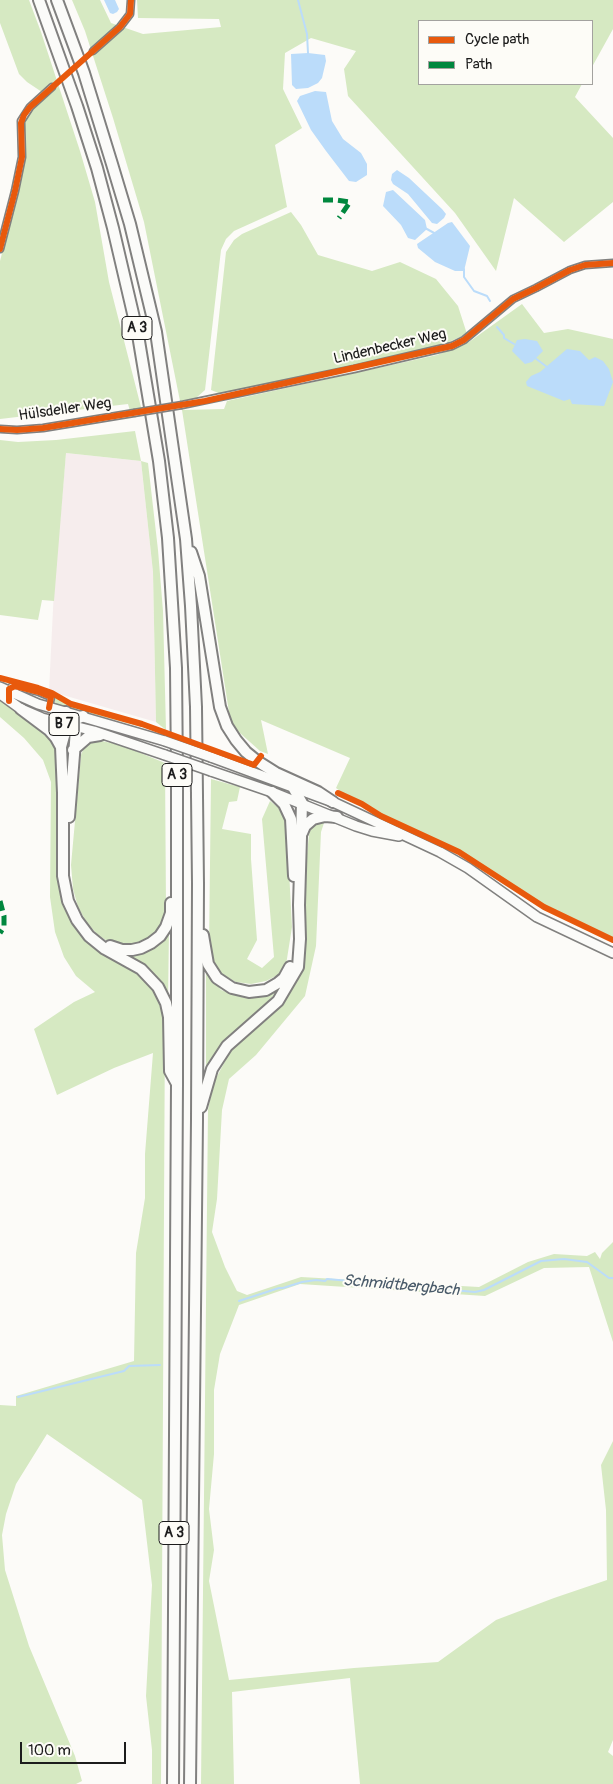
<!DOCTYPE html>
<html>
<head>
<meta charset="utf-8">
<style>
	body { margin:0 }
	#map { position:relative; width:613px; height:1784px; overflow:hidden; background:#fcfbf8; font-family:Pangolin,sans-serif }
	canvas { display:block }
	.legend { position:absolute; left:418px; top:20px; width:175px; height:65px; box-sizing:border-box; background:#fdfcf7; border:1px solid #a3a29f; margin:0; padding:6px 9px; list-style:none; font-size:15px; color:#1c1c1c }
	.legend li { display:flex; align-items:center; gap:10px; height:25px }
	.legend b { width:25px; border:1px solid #a3a29f }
	.scale { position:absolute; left:20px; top:1742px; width:106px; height:22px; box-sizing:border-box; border:2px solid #1c1c1c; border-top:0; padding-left:6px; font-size:15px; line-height:18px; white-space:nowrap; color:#1c1c1c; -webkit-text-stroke:4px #fdfcf7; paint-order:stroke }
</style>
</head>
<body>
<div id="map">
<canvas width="613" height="1784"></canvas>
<ul class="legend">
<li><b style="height:6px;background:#e8590c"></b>Cycle path</li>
<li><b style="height:6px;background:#00873e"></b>Path</li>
</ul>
<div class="scale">100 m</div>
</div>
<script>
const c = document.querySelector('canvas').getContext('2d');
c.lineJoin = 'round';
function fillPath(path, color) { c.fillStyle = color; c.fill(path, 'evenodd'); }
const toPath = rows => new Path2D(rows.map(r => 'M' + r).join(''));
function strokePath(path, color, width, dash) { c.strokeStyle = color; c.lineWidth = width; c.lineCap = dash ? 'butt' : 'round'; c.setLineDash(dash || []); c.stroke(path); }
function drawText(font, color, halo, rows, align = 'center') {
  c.font = font + ' Pangolin,sans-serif'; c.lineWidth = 4; c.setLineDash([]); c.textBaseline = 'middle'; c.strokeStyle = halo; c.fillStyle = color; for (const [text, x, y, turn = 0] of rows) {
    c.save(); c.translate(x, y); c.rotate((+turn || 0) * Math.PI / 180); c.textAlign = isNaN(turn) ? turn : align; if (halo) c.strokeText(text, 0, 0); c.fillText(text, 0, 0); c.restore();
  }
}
fillPath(toPath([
	[66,453,141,461,153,572,156,722,49,691,54,589]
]), '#f6eded');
fillPath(toPath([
	[0,0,29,0,41,32,80,151,95,202,109,282,142,411,130,411,128,404,0,419,0,261,18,191,24,156,25,120,28,113,53,89,49,85,42,92,27,82,19,74,0,23],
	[72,0,100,0,111,23,143,34,221,27,219,19,138,18,137,0,613,0,613,29,592,67,592,21,419,21,419,84,582,84,575,97,613,138,613,202,564,242,514,198,496,271,455,213,348,96,344,69,356,51,311,38,285,53,283,89,302,128,275,145,287,207,234,231,226,239,221,250,205,390,195,399,180,401,144,222,113,118,85,31],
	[291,212,301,225,318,255,372,271,400,262,436,279,458,306,467,334,435,348,221,394,211,390,226,252,234,240,242,234],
	[522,304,544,333,568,329,613,339,613,938,540,903,468,855,397,822,347,796,336,788,350,758,261,720,268,754,260,751,231,725,182,410,224,409,227,401,437,355,469,342],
	[135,431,141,461,148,463,158,550,163,611,166,730,156,722,153,572,141,461,66,453,54,601,42,600,38,620,0,615,0,440,18,442,56,440],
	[55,697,71,706,154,730,56,705,55,702],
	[0,700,44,729,57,746,61,886,74,922,148,982,160,1001,165,1018,161,1784,152,1784,152,1750,146,1696,152,1585,142,1500,47,1434,16,1484,6,1514,2,1535,5,1570,29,1646,75,1756,82,1781,76,1784,0,1784,0,1405,16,1406,16,1396,134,1361,136,1253,145,1198,145,1154,153,1053,114,1068,57,1095,34,1029,74,1002,95,992,76,976,64,957,55,932,50,897,51,782,43,760,24,738,0,717],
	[97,740,121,745,165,763,166,908,164,921,159,929,145,941,132,945,125,946,109,942,98,935,87,923,78,907,73,889,71,865,81,755,85,745,89,742],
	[211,779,240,787,237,801,229,802,222,829,251,834,251,859,257,940,247,959,262,968,274,957,262,819,270,801,286,814,292,927,286,965,278,975,266,981,251,984,236,982,227,977,219,972,209,949],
	[325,820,321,832,316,946,305,996,256,1055,229,1079,222,1110,217,1199,212,1232,225,1267,237,1291,247,1295,301,1277,479,1287,528,1262,554,1254,587,1256,595,1252,600,1259,602,1253,613,1242,613,1342,589,1267,544,1268,485,1296,300,1284,239,1305,220,1354,214,1390,214,1454,209,1509,214,1550,209,1581,229,1680,354,1668,438,1662,496,1620,554,1598,607,1580,606,1510,601,1465,613,1441,613,1740,608,1752,613,1756,613,1784,360,1784,350,1678,232,1692,234,1784,201,1784,208,1110,213,1084,232,1048,270,1017,293,985,309,835,312,824],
	[169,929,168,1002,121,954],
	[206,969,221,990,245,998,261,996,280,987,261,1010,224,1043,211,1060,206,1077]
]), '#d6e9c2');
fillPath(toPath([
	[104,0,115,0,119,9,117,12,113,14,110,13],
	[308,53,325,55,326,61,322,78,318,83,308,88,296,89,292,85,291,54],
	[315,91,326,92,332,121,343,139,361,153,367,164,367,175,356,182,349,181,326,151,311,130,297,101,300,96],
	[397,170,409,178,442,209,446,214,444,218,437,224,432,223,408,194,393,184,391,180,392,174],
	[393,190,425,220,427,229,415,240,408,238,401,225,383,206,386,192],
	[452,222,470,246,464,271,455,271,435,262,418,248,417,244,448,223],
	[525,339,537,341,543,351,532,362,525,364,512,351,517,340],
	[567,349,580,351,589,360,595,357,603,361,609,369,613,382,604,406,572,404,570,399,564,401,527,386,526,382,531,376,540,372]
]), '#bbdcfa');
strokePath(toPath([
	[298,0,307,34,308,53],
	[425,228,436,234],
	[464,269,464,277,474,291,487,296,490,301],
	[497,327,504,335,504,338,514,344],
	[535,358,547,367],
	[239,1301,279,1288,283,1288,302,1282,316,1280,325,1281,327,1279,475,1292,484,1290,541,1261,564,1259,587,1262,609,1278,613,1278],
	[18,1397,124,1371,129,1366,160,1365]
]), '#bbdcfa', 2);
strokePath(toPath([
	[52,87,93,51]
]), '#dadad7', 5.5, [5.5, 3]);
const minor = toPath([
	[93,51,120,27,130,14,131,0],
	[0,249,15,191,22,157,21,121,30,107,52,87],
	[182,405,354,369,452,346,464,340,513,299,536,288,570,270,585,265,613,263],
	[0,429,17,430,43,428,134,413],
	[8,694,11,687,15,686,39,692,51,697,49,708]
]);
const primary = toPath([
	[0,687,38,704,165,741],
	[0,694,21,709,42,718,94,731,165,755],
	[211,757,333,802,440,852,468,868,537,917,613,953],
	[211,771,272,792,356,826,372,831,399,836]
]);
const motorway = toPath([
	[39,0,77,106,97,168,113,228,138,335,159,461,168,538,176,668,177,776,177,1083,173,1784],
	[57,0,84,73,112,164,130,224,156,332,186,539,191,606,196,707,198,884,197,1120,190,1784],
	[191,552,199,576,220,707,227,726,236,740,246,752,257,761,276,773,318,792,333,802],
	[21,709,49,730,56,738,61,747],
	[66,712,73,721,76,730,69,817],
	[83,716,73,721,69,725,64,736,61,747,63,793,63,876,68,901,77,920,89,936,105,949,141,969,158,987,166,1003,169,1017,170,1071,176,1082],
	[73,750,88,737,100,735],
	[272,792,284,804,291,819,294,876],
	[302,833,305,826,313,819,325,816,337,817],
	[203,935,208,964,217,978,232,988,249,992,266,990,278,983,284,978,290,967],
	[110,946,122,950,132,950,141,948,151,943,160,936,166,927,171,913,171,903],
	[201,1107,212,1069,227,1046,278,1001,298,967,300,939,299,905,302,803,294,789]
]);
strokePath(minor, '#81807f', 9);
strokePath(primary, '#81807f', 12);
strokePath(motorway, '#81807f', 14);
strokePath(minor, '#fbfbf9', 5.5);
strokePath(primary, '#fbfbf9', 9);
strokePath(motorway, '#fbfbf9', 10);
const minorBridge = toPath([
	[134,413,182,405]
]);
const primaryBridge = toPath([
	[165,741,211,757],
	[165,755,211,771]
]);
strokePath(minorBridge, '#81807f', 9, []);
strokePath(primaryBridge, '#81807f', 12, []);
strokePath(minorBridge, '#fbfbf9', 5.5);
strokePath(primaryBridge, '#fbfbf9', 9);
strokePath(toPath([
	[323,200,336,200,350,202,339,218],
	[0,901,4,916,4,927,0,933]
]), '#00873e', 5, [10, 5]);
strokePath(toPath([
	[0,249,15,191,22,157,21,123,24,115,30,107,120,27,130,14,131,0],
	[0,429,17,430,43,428,205,401,452,346,464,340,513,299,536,288,570,270,585,265,613,263],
	[0,678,38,688,52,693,71,704,142,724,254,765,261,756],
	[9,701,9,689,15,686,39,692,51,697,49,708],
	[338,793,362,804,381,816,459,852,544,907,613,940]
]), '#e8590c', 6);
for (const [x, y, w] of [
	[137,328,30],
	[64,724,30],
	[177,775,30],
	[174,1533,30]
]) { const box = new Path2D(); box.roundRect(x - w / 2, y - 11.5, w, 23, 4); c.fillStyle = '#fdfcf7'; c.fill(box); strokePath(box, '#1c1c1c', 1); }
drawText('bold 14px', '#1c1c1c', null, [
	["A 3",137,328],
	["B 7",64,724],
	["A 3",177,775],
	["A 3",174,1533]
]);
drawText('15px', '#1c1c1c', '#fdfcf7', [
	["Lindenbecker Weg",390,347,-13],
	["Hülsdeller Weg",65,410,-8]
]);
drawText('italic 16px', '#4a5b6a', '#fdfcf7', [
	["Schmidtbergbach",401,1286,5]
]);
</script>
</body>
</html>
